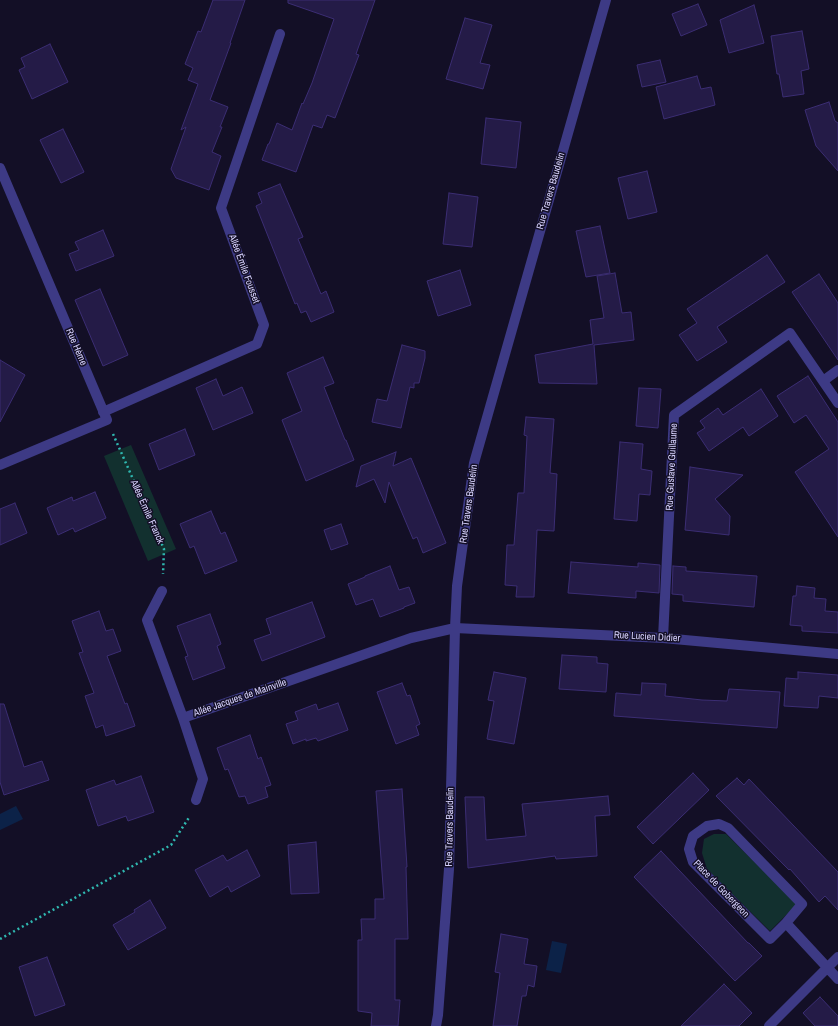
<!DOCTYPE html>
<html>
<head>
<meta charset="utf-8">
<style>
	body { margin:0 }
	canvas { display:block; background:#130f26 }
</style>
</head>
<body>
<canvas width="838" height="1026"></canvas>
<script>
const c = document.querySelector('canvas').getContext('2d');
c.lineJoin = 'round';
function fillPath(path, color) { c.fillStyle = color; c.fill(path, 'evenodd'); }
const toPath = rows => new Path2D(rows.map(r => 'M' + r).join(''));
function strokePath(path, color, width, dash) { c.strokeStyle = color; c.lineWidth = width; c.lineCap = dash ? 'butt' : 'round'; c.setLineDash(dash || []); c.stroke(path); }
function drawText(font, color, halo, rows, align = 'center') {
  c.font = font + ' "Archivo Narrow",sans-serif'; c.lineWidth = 3; c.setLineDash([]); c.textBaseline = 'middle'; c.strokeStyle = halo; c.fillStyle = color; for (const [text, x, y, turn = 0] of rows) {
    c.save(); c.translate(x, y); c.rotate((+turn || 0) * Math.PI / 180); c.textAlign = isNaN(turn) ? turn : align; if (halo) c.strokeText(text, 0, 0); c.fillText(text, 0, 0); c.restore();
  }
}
fillPath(toPath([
	[131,445,176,549,148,561,104,456],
	[714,834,726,834,797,904,770,931,707,869,702,853,704,839]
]), '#12302f');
fillPath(toPath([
	[16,806,23,819,0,830,0,814],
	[552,941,567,944,561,973,546,970]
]), '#0c2248');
const building = toPath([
	[213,0,245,0,230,43,231,43,210,100,228,107,220,127,222,127,212,152,221,156,209,190,176,178,171,169,186,127,181,130,198,84,188,80,193,68,185,64,198,31,201,32,213,0],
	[288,0,375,0,356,54,359,55,335,118,327,115,322,128,313,125,296,172,262,160,268,144,269,144,277,123,292,130,302,103,303,104,312,83,334,19,288,3,288,0],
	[698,4,707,25,681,36,672,14,698,4],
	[754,5,764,43,729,53,720,20,754,5],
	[465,18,492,25,480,63,490,65,483,89,446,79,465,18],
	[802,31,809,69,801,71,804,94,783,97,779,74,777,74,771,36,802,31],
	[50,44,68,82,32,99,19,70,25,67,21,58,50,44],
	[660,60,666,82,642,87,637,65,660,60],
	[697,76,701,89,711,87,715,105,664,119,656,87,697,76],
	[829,102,835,121,838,123,838,171,816,146,805,110,829,102],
	[486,118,521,122,516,168,481,164,486,118],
	[63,129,84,172,61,183,40,140,63,129],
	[647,171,657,212,628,219,618,178,647,171],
	[280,184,303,237,298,239,321,294,326,291,334,312,311,322,306,311,301,313,297,303,295,304,256,206,262,203,258,193,280,184],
	[449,193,478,197,472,247,443,244,449,193],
	[600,226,610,273,586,277,576,231,600,226],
	[103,230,114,256,76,271,69,254,79,250,75,242,103,230],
	[767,255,785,282,717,327,727,342,697,361,679,335,697,323,687,309,767,255],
	[460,270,471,305,438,316,427,281,460,270],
	[615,273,622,313,631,312,634,340,594,345,597,384,539,383,535,355,593,344,590,320,604,318,597,276,615,273],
	[819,274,838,303,838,360,792,292,819,274],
	[100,289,128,355,103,366,75,300,100,289],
	[402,345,425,351,425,358,419,383,414,383,414,388,410,387,401,428,372,422,377,399,387,401,402,345],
	[323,357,334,383,324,387,345,440,346,440,354,460,306,481,282,420,302,411,287,373,323,357],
	[0,360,25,375,0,422,0,360],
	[808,376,838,422,838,537,795,472,829,449,806,415,794,423,777,396,808,376],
	[216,379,223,396,242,387,253,413,213,430,196,388,216,379],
	[639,388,661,389,658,428,636,426,639,388],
	[761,389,778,416,749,436,743,427,709,451,697,433,705,428,700,421,718,408,723,415,761,389],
	[526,417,554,419,550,473,557,474,554,531,537,530,534,597,516,597,517,586,505,585,507,545,514,545,518,493,524,493,527,436,524,435,526,417],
	[185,429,195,455,159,470,149,444,185,429],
	[620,442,643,444,641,469,652,471,650,495,639,494,637,521,614,519,620,442],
	[396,452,393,466,411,458,446,543,423,553,417,537,413,539,389,482,385,503,374,479,356,487,361,466,396,452],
	[690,467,743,475,715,499,730,516,729,535,685,530,690,467],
	[95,492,106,518,75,532,73,528,58,535,47,508,72,497,73,501,95,492],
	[15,503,27,533,0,545,0,509,15,503],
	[211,511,221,534,225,532,237,561,205,574,194,546,190,548,180,524,211,511],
	[341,524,348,544,331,550,324,530,341,524],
	[571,562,638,567,638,563,660,565,659,593,636,591,636,598,568,593,571,562],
	[390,566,399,590,409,587,415,603,404,607,404,608,380,617,373,599,356,605,348,584,365,577,365,576,390,566],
	[673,566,686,567,686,571,757,576,754,607,683,601,683,595,672,594,673,566],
	[797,586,815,588,814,598,826,599,825,611,838,612,838,633,802,631,802,626,790,625,793,596,796,596,797,586],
	[312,602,325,637,262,661,254,640,271,634,266,619,312,602],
	[99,611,106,631,113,629,121,651,107,656,125,704,127,703,135,726,106,736,103,725,96,728,85,696,94,693,79,653,83,652,72,621,99,611],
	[210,614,221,644,217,646,225,668,193,680,185,657,188,656,177,626,210,614],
	[562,655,597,657,597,663,608,664,606,692,559,689,562,655],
	[494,672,526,678,514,744,487,739,494,701,488,700,494,672],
	[798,672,838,675,838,698,819,696,818,708,784,706,786,678,798,679,798,672],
	[402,683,407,696,410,695,420,724,416,726,419,735,396,744,377,692,402,683],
	[642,683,666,684,665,696,702,700,727,701,729,689,780,692,777,728,614,716,616,693,641,695,642,683],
	[338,703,348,730,318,741,316,738,306,741,306,739,293,744,286,724,298,720,295,712,316,704,318,710,338,703],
	[0,704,4,704,24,767,42,761,49,780,4,795,0,782,0,704],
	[250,735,258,759,261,757,271,785,265,787,268,797,248,804,245,796,239,797,228,769,225,770,217,748,250,735],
	[693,773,709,790,653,844,637,827,693,773],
	[141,776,154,812,128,821,126,816,98,826,86,790,114,780,116,785,141,776],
	[737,778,744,785,749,779,838,872,838,910,825,896,819,902,790,869,789,870,716,796,737,778],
	[402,789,407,867,406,867,408,939,395,939,395,1000,400,1000,398,1026,371,1026,372,1013,358,1011,358,940,362,940,361,919,375,919,375,899,384,899,376,791,402,789],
	[608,796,610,815,595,816,597,856,556,859,555,856,468,868,465,797,484,797,486,840,526,836,522,804,608,796],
	[316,842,319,893,291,894,288,845,316,842],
	[247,850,260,876,231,892,228,886,210,897,195,870,223,855,227,861,247,850],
	[661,851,748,943,749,943,762,956,735,981,634,877,661,851],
	[150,900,166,928,128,950,113,925,135,912,134,910,150,900],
	[501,934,528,939,524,964,537,966,534,987,528,985,526,996,522,996,517,1026,493,1026,500,973,495,972,501,934],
	[47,957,65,1005,35,1016,19,967,47,957],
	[724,984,752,1013,739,1026,681,1026,724,984],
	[820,997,838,1016,838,1026,815,1026,803,1013,820,997]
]);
fillPath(building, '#241b47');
strokePath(building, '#3b2d73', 1);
strokePath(toPath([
	[113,434,164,549,163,574],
	[0,939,171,845,190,816]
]), '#2fb8b0', 2.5, [2, 3]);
strokePath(toPath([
	[0,168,107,420,0,465],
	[823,381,838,370],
	[103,412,257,344,264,325,221,208,280,34],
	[162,591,147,620,183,718],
	[663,638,674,415,790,333,838,403],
	[196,800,203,779,183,718,411,638,455,628,663,638,838,654],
	[786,923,770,939,693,862,689,849,693,836,707,826,719,824,728,828,802,904,786,923,838,979],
	[436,1026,438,1015,449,869,455,628,457,586,474,463,606,0],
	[769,1026,838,957]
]), '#3d3a85', 10);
drawText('10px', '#d9d4ff', '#130f26', [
	["Rue Travers Baudelin",551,191,-74],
	["Allée Émile Fousset",244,269,70],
	["Rue Hème",76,347,67],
	["Rue Gustave Guillaume",672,467,-87],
	["Rue Travers Baudelin",469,504,-82],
	["Allée Émile Franck",147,512,66],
	["Rue Lucien Didier",647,637,3],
	["Allée Jacques de Mainville",240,698,-19],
	["Rue Travers Baudelin",450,827,-89],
	["Place de Gobergeon",721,889,46]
]);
</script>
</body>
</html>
